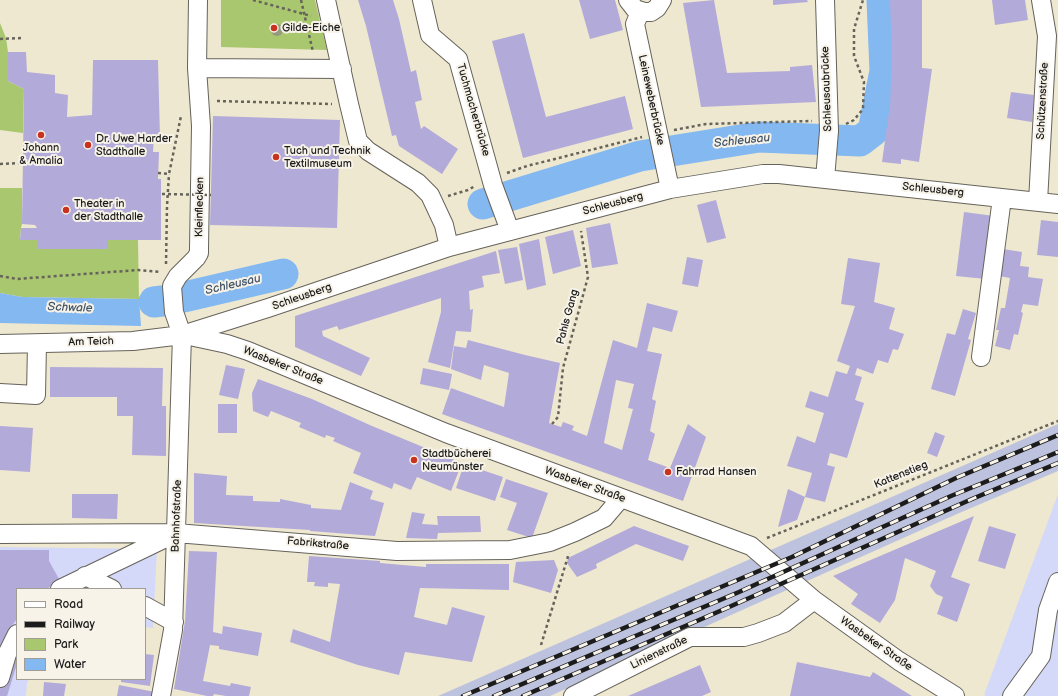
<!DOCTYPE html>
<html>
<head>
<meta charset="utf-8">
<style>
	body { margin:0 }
	#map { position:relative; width:1058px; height:696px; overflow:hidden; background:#efe8d0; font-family:"Balsamiq Sans",sans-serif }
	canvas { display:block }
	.legend { position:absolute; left:16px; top:588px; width:130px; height:92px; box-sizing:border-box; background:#f7f3e8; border:1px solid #9f9d96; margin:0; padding:5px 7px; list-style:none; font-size:12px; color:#1c1c1c }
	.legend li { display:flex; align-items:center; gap:8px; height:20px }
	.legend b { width:20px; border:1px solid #9f9d96 }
</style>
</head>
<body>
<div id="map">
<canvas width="1058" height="696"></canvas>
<ul class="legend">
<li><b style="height:5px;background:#fff"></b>Road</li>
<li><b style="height:5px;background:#1c1c1c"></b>Railway</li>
<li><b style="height:11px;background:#a9c76e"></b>Park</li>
<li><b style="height:11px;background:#83b8f1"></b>Water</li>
</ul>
</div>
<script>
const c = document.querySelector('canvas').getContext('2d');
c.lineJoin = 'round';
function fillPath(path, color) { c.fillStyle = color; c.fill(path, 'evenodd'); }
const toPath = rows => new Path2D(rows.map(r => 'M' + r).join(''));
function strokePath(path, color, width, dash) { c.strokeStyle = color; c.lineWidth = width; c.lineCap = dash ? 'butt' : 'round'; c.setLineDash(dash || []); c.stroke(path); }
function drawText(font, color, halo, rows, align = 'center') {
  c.font = font + ' "Balsamiq Sans",sans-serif'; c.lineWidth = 4; c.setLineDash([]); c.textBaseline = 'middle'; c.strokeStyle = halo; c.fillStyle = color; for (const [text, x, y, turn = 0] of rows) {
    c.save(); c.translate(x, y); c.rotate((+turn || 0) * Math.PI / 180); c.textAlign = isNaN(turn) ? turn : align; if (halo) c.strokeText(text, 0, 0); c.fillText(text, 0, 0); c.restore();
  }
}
fillPath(toPath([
	[1058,494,1058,696,986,696,984,695],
	[0,547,157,549,153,628,145,627,145,589,17,589,17,679,29,679,27,683,26,696,0,696]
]), '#d4d8f9');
fillPath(toPath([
	[1058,424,1058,471,957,514,550,696,438,696]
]), '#bdc3de');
fillPath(toPath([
	[221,0,315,0,327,50,221,47],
	[0,23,6,38,8,52,8,81,24,89,23,133,0,130],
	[0,188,22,188,22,224,21,228,20,239,38,240,38,249,108,249,108,240,138,240,139,299,22,297,0,293]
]), '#a9c76e');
fillPath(toPath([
	[0,293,22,297,139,299,141,326,0,323]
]), '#83b8f1');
strokePath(toPath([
	[483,204,640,156,759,137,860,141,873,131,885,71,882,0],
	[184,297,283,274],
	[154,302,162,301]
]), '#83b8f1', 31);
fillPath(toPath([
	[358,0,393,0,399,19,411,72,416,70,422,100,415,102,421,129,424,126,458,149,442,174,399,146,396,135,392,136,366,26],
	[579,0,615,0,623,30,590,39],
	[714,0,727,73,790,71,790,67,812,65,816,102,701,107,683,3],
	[773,0,807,0,808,2,773,5],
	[890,0,922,0,922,68,932,69,919,162,901,159,901,164,882,162,890,105,892,56],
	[992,0,1025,0,1028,20,995,25],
	[524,33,546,117,625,96,633,129,523,158,492,41],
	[8,52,26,52,27,72,55,75,55,93,68,95,67,117,92,115,93,60,158,60,160,138,154,137,153,152,159,152,158,179,161,179,161,240,108,240,108,249,38,249,38,240,20,240,21,228,37,228,35,225,22,224,24,89,8,81],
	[1011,92,1034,95,1032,122,1007,118],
	[213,116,340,120,337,228,210,225],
	[716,200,726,238,707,243,697,205],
	[964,212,994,216,986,279,956,276],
	[1041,220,1058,222,1058,257,1037,255],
	[610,223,618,264,592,268,586,228],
	[573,230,581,266,553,274,545,237],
	[539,239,546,285,527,290,519,244],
	[517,247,523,280,505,284,498,250],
	[1003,249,1022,252,1020,266,1029,267,1028,277,1043,279,1038,306,1023,304,1021,312,1023,313,1018,335,1014,334,1010,350,995,346,999,330,996,330,1001,308,1005,308,1010,278,999,276],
	[496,251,500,273,482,276,484,287,469,291,470,310,473,309,471,332,456,331,450,368,428,362,441,312,441,298,339,330,337,326,322,331,323,336,370,358,361,376,295,347,295,316],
	[687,257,703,260,698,287,682,284],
	[848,258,880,263,874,302,895,308,889,329,904,334,898,350,893,349,888,363,878,360,873,374,857,368,855,375,862,377,855,400,864,403,847,458,830,453,827,465,835,467,825,502,805,497,812,473,787,466,797,436,815,443,824,413,805,407,810,391,828,397,836,371,847,374,850,366,837,361,855,306,841,304],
	[647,303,678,311,672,332,653,327,647,351,662,354,652,399,656,401,650,431,655,434,648,460,670,468,688,424,706,437,683,501,442,414,451,388,504,407,509,373,484,365,481,380,451,369,454,346,466,348,468,340,525,355,560,363,549,423,561,427,563,422,574,426,572,430,587,436,613,340,637,348],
	[616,380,634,384,628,408,633,409,622,450,604,443],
	[963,309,976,313,968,339,971,340,955,396,931,389,947,333,955,335],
	[226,365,245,369,238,399,219,395],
	[50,367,163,368,162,406,166,406,166,456,132,455,133,416,117,416,117,397,50,397],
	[423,368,452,374,449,390,420,384],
	[258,379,312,399,372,426,462,463,451,491,417,477,411,490,394,483,392,489,353,473,361,453,333,441,335,438,326,435,325,438,299,427,301,423,271,411,268,417,253,411,252,393],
	[218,404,237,404,237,433,218,433],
	[0,426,33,428,30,472,0,470],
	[935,432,945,436,937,457,927,453],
	[464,464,503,477,495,501,456,488],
	[194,473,227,476,226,495,253,496,253,501,280,502,280,499,311,505,311,508,341,510,350,482,373,491,370,499,384,503,375,536,310,531,310,530,194,523],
	[506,479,548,493,532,538,507,530,517,503,500,497],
	[788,489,805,497,797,520,778,527],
	[72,494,118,494,117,519,72,518],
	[412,512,425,514,422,524,438,525,437,516,480,516,481,532,438,533,437,539,406,538],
	[974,516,951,577,970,584,957,622,937,614,943,597,936,594,930,586,936,571,905,558,895,600,880,623,851,604,858,594,833,576],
	[634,526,689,546,683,561,636,544,596,564,597,568,577,577,567,563,568,558],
	[989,526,1016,534,1005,569,978,561],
	[0,550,49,550,49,561,59,579,47,589,17,589,17,619,10,628,17,631,17,664,7,696,0,696],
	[189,551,217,552,213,632,222,634,223,626,262,633,258,656,219,649,219,646,210,645,203,681,230,686,231,683,251,687,249,696,226,696,214,694,213,696,207,696,174,689,185,621],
	[309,556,380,561,380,563,426,567,426,564,509,564,509,590,420,588,414,617,447,625,452,607,485,616,472,662,405,652,399,675,358,665,290,642,293,629,330,642,340,584,328,583,328,587,314,586,315,582,307,582],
	[554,560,558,570,551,593,513,582,516,562],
	[145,654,154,655,150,686,121,682,121,679,145,679],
	[797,662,870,677,873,672,912,696,790,696],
	[700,665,711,692,702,696,628,696],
	[44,682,66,684,64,696,43,696],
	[119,685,155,692,154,696,117,696]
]), '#b2aad9');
const minor = toPath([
	[326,0,349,104,358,141,368,151,418,183,430,195,444,225,449,247],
	[422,0,430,35,458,59,493,185,510,231],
	[628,0,635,9,645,12,651,12,657,8,662,0],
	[640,12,635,24,670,189],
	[197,68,342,69],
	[825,179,829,131,825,0],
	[1038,202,1047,36,1041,0],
	[185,335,227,344,248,351,446,433,751,546,814,600,899,661,955,696],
	[0,344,133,341,182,335,268,308,449,247,670,189,763,174,779,174,1058,204],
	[981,357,1002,198],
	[0,393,36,395,37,344],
	[0,534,176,533,397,551,510,550,550,542,575,532,604,518,621,498],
	[85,576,112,589],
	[60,589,172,535],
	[145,606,174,622],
	[0,678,7,654,17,634],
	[161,696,173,630,182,335,174,312,172,286,178,276,196,258,199,253,199,248,201,126,197,68,198,0],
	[573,696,690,637,744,637,758,633,784,623,814,600],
	[1012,696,1041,656,1048,610,1058,582]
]);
strokePath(minor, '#66635b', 20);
strokePath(toPath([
	[253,0,311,16],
	[301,0,313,52],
	[0,39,22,38],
	[217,101,332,104],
	[846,124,854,120,863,109,864,82,854,56,854,29,863,0],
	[674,130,706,124,812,121],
	[0,164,23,163],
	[158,173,169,174,181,116],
	[507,173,527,166,642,137],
	[448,196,468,190,475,186],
	[166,264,167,206,169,174],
	[0,276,17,279,138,270,161,272],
	[552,424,558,417,563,368,588,277,581,231],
	[767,538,1058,421],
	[541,645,569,553]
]), '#66635b', 2.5, [3, 3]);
strokePath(minor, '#fff', 18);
const rail = toPath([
	[463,696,792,557,956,478,1058,435],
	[494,696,739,592,951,496,1058,452],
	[523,696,720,611,972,499,1058,463]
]);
strokePath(rail, '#1c1c1c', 4.5);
strokePath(rail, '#f7f3e8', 3, [9]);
strokePath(toPath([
	[162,194,211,195]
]), '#66635b', 2.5, [3, 3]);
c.fillStyle = '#96997d';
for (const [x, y] of [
	[277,30]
]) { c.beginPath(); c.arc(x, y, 6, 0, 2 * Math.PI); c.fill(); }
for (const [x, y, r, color] of [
	[274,28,4,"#c8321e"],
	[41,135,4,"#c8321e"],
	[88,145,4,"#c8321e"],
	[276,157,4,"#c8321e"],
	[66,210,4,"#c8321e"],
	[414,460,4,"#c8321e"],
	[668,472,4,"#c8321e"]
]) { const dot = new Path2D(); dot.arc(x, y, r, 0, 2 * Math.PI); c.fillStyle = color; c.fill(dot); strokePath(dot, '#f7f3e8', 1.5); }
drawText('11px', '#1c1c1c', '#f7f3e8', [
	["Gilde-Eiche",282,28],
	["Dr. Uwe Harder",96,139],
	["Stadthalle",96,152],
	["Johann",41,148,"center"],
	["& Amalia",41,161,"center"],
	["Tuch und Technik",284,151],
	["Textilmuseum",284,164],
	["Theater in",74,204],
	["der Stadthalle",74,217],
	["Stadtbücherei",422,454],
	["Neumünster",422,467],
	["Fahrrad Hansen",676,472]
], 'left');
drawText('11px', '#1c1c1c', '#f7f3e8', [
	["Schleusaubrücke",827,89,-92],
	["Leineweberbrücke",651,100,78],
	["Schützenstraße",1043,101,-87],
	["Tuchmacherbrücke",473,110,74],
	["Schleusberg",933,190,6],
	["Schleusberg",613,204,-15],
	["Kleinflecken",200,207,-89],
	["Schleusberg",302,297,-19],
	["Pahls Gang",568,317,-75],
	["Am Teich",91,342,-2],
	["Wasbeker Straße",283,366,22],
	["Kattenstieg",901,475,-22],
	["Wasbeker Straße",585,485,20],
	["Bahnhofstraße",177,516,-88],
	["Fabrikstraße",318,544,5],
	["Wasbeker Straße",876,644,35],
	["Linienstraße",659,653,-26]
]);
drawText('italic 12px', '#405367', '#f7f3e8', [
	["Schleusau",742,141,-6],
	["Schleusau",233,285,-13],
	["Schwale",70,308,2]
]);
</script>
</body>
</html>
